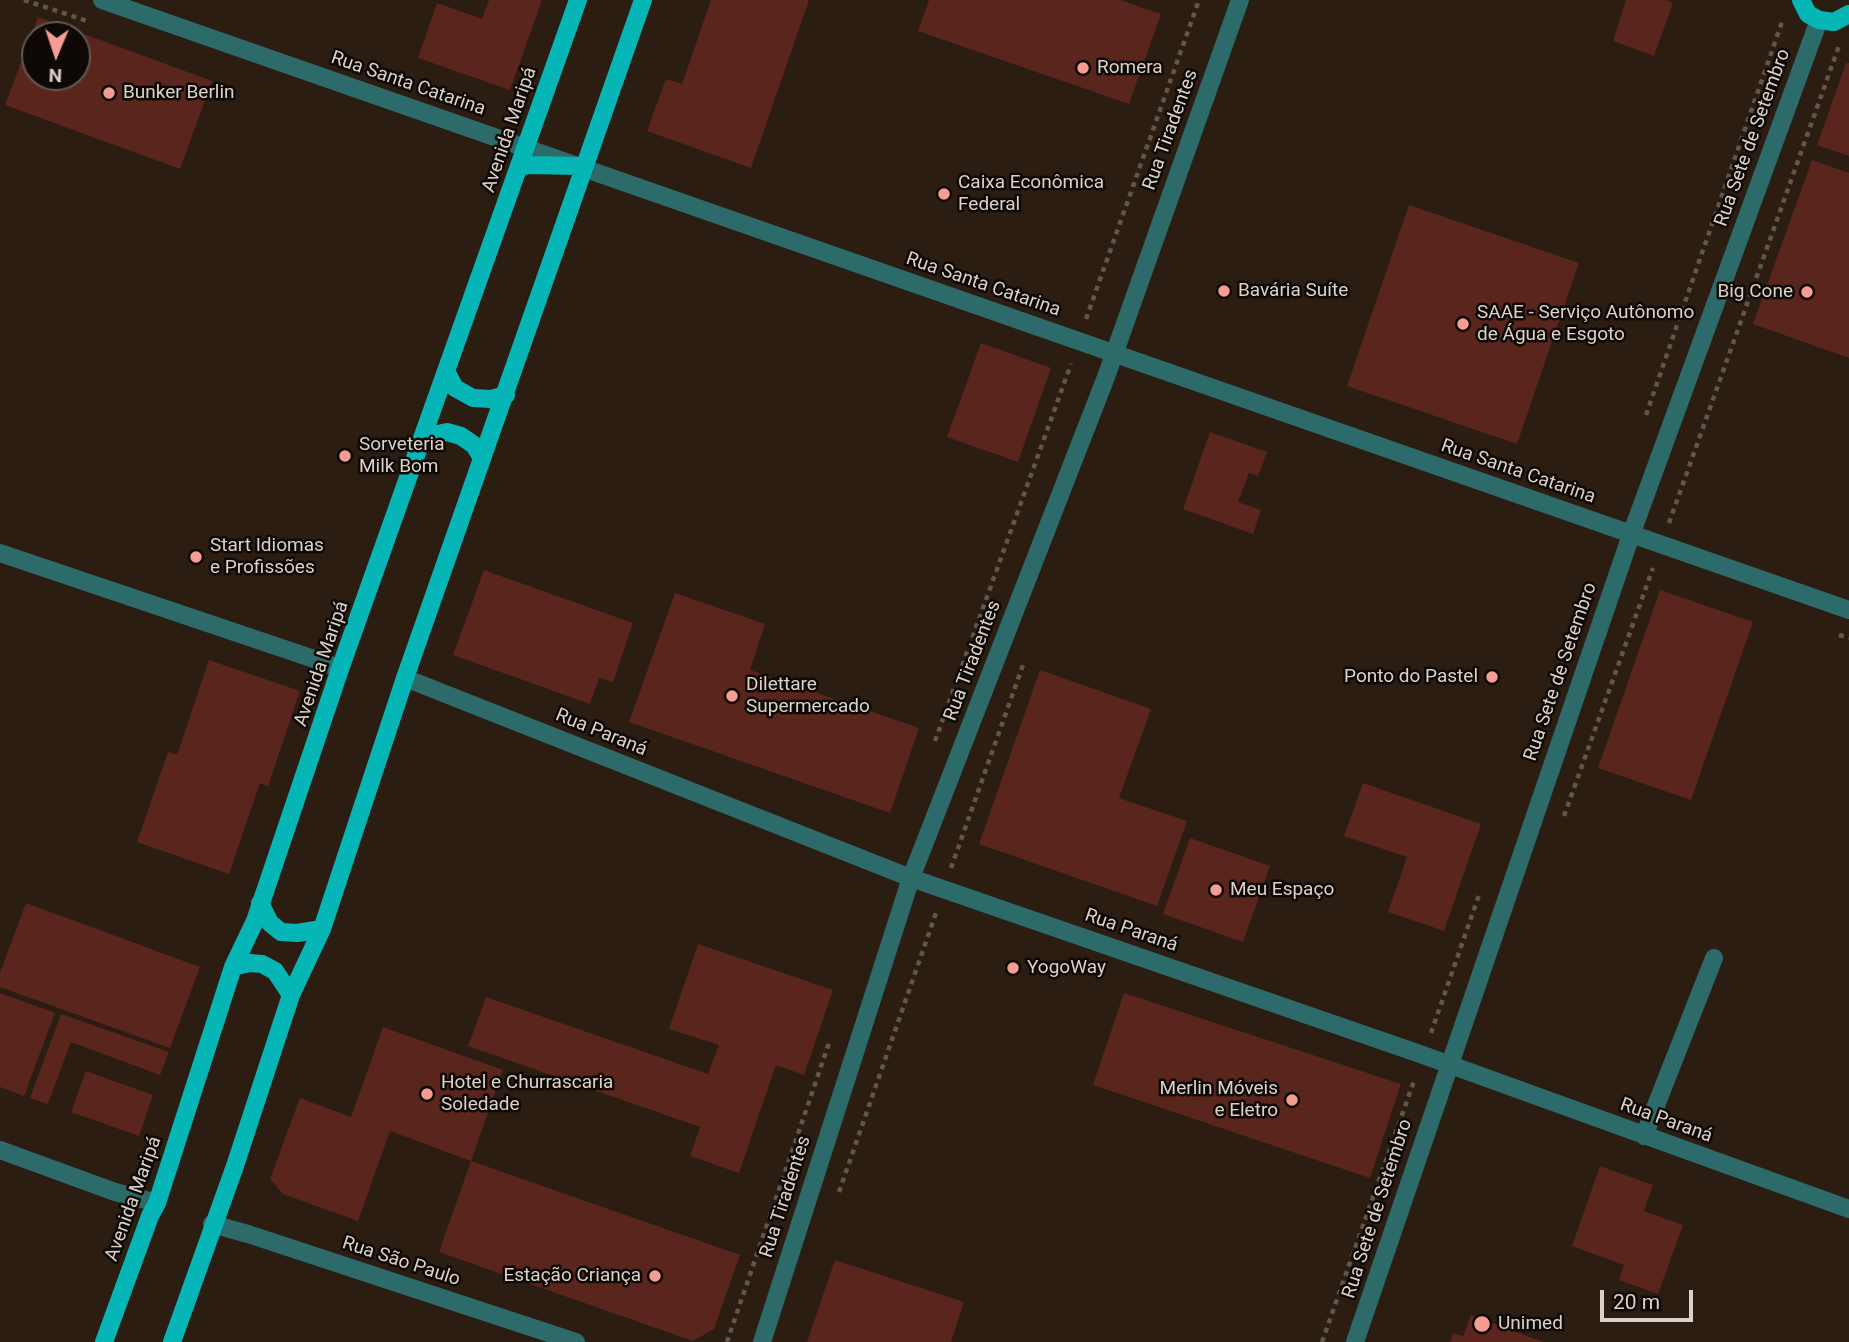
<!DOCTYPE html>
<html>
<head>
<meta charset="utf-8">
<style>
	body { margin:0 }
	#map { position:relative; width:1849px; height:1342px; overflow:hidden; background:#2b1d11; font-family:Roboto,sans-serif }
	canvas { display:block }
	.north { position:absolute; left:21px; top:21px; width:70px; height:70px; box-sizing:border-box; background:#0f0905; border:2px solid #615954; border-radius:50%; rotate:182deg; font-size:19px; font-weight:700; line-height:28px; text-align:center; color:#dbd1ca }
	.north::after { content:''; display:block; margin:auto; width:24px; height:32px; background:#f59c93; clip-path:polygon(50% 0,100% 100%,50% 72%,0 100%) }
	.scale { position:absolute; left:1600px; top:1290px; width:93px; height:32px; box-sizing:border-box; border:4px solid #dbd1ca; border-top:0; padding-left:9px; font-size:21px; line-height:24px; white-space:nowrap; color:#dbd1ca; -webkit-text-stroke:5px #0f0905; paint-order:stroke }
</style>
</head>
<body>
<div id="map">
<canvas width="1849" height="1342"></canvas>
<div class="north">N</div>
<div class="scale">20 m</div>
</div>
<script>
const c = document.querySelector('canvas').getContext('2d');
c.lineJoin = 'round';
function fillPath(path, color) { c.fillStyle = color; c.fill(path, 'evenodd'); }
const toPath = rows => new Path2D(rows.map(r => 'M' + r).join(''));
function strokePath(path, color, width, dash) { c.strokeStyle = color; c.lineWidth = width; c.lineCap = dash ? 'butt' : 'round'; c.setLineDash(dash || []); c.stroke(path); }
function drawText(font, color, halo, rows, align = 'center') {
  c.font = font + ' Roboto,sans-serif'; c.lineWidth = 5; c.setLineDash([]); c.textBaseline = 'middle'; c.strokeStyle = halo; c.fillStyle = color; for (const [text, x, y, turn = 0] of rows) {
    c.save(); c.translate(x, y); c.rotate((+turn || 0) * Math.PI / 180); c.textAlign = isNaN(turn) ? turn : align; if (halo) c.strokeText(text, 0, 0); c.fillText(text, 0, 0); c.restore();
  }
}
fillPath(toPath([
	[489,0,542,0,510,90,418,58,437,3,482,19],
	[711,0,809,0,751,168,647,131,666,79,682,84],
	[929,0,1120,0,1161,14,1129,104,918,31],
	[1626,0,1666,0,1673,3,1654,56,1613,41],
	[38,17,212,81,180,169,5,105],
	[35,35,77,35,77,77,35,77],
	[1846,63,1849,63,1849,156,1817,145],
	[1812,160,1849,173,1849,358,1753,324],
	[1409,205,1579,263,1517,444,1347,386],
	[981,343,1051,368,1018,462,947,437],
	[1210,432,1267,452,1258,476,1249,473,1238,502,1261,510,1253,534,1183,509],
	[484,570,633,623,613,682,599,678,590,704,453,655],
	[1660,590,1753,622,1691,800,1598,768],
	[675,593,765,624,750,670,919,728,890,813,629,722],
	[209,660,300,691,268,786,260,783,229,874,137,842,168,752,177,755],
	[1040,670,1151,709,1119,798,1187,821,1157,906,979,844],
	[1363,783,1481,824,1444,931,1388,912,1407,857,1344,836],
	[1190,838,1270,866,1243,942,1163,914],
	[26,903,200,967,170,1048,0,987,0,973],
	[698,944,833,990,804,1075,776,1065,739,1173,690,1156,700,1127,468,1046,486,997,708,1074,719,1045,669,1029],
	[0,993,55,1013,24,1096,0,1087],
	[1124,993,1401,1084,1370,1178,1093,1085],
	[61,1014,169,1052,160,1075,71,1042,48,1104,30,1098],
	[383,1027,503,1070,471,1161,390,1131,358,1221,283,1194,270,1179,300,1098,351,1117],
	[86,1071,153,1095,139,1136,71,1112],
	[471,1161,740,1255,714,1329,693,1341,439,1252],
	[1600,1166,1653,1185,1644,1211,1683,1225,1658,1294,1619,1280,1624,1265,1572,1246],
	[835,1260,964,1302,951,1342,807,1342],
	[1471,1315,1543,1342,1450,1342,1453,1333,1463,1336]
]), '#5a251c');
strokePath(toPath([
	[24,0,90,22],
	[1086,319,1199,0],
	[1646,415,1783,19],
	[1669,523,1840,43],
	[1839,635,1849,638],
	[935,741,1071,364],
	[1564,816,1653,568],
	[951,868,1024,662],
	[1431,1033,1480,892],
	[839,1192,937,910],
	[727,1342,829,1043],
	[1322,1342,1415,1078]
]), '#62554b', 4.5, [5, 5]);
strokePath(toPath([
	[102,0,1849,610],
	[0,553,323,662,340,669],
	[405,678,911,878,1423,1055,1849,1209],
	[1644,1136,1714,958],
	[0,1150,115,1192,157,1203],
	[212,1224,248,1234,576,1342],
	[762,1342,911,878,1106,377,1240,0],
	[1355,1342,1631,535,1819,20]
]), '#2d6b6b', 18);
strokePath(toPath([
	[1801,0,1808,14,1819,20,1834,22,1849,14],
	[519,167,529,165,580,166],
	[447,373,455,388,473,398,491,399,506,395],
	[424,437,447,432,461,436,474,445,482,458],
	[260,903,270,923,281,932,297,933,322,929],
	[233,967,249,963,262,964,275,971,291,995],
	[104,1342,150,1216,157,1203,233,967,255,921,340,669,578,0],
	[172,1342,235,1166,291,995,322,929,405,678,643,0]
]), '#06b6b7', 18);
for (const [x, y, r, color] of [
	[1083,68,7,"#f59c93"],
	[109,93,7,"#f59c93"],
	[944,194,7,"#f59c93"],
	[1224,291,7,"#f59c93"],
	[1807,292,7,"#f59c93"],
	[1463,324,7,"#f59c93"],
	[345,456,7,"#f59c93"],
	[196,557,7,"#f59c93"],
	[1492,677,7,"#f59c93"],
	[732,696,7,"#f59c93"],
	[1216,890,7,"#f59c93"],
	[1013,968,7,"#f59c93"],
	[427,1094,7,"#f59c93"],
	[1292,1100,7,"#f59c93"],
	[655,1276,7,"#f59c93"],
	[1482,1324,9,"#f59c93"]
]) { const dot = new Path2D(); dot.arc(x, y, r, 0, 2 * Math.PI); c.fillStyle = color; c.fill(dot); strokePath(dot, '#0f0905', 2.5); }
drawText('19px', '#dbd1ca', '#0f0905', [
	["Romera",1097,68],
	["Bunker Berlin",123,93],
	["Caixa Econômica",958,183],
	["Federal",958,205],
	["Bavária Suíte",1238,291],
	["Big Cone",1793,292,"right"],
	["SAAE - Serviço Autônomo",1477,313],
	["de Água e Esgoto",1477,335],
	["Sorveteria",359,445],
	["Milk Bom",359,467],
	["Start Idiomas",210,546],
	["e Profissões",210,568],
	["Ponto do Pastel",1478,677,"right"],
	["Dilettare",746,685],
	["Supermercado",746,707],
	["Meu Espaço",1230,890],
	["YogoWay",1027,968],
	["Hotel e Churrascaria",441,1083],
	["Soledade",441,1105],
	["Merlin Móveis",1278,1089,"right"],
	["e Eletro",1278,1111,"right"],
	["Estação Criança",641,1276,"right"],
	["Unimed",1498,1324]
], 'left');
drawText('19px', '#dbd1ca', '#0f0905', [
	["Rua Santa Catarina",408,84,19],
	["Avenida Maripá",510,130,-71],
	["Rua Tiradentes",1171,130,-70],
	["Rua Sete de Setembro",1753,138,-70],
	["Rua Santa Catarina",983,285,19],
	["Rua Santa Catarina",1518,472,19],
	["Rua Tiradentes",973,661,-69],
	["Avenida Maripá",322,664,-71],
	["Rua Sete de Setembro",1561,672,-71],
	["Rua Paraná",601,733,22],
	["Rua Paraná",1131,931,19],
	["Rua Paraná",1666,1121,20],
	["Rua Tiradentes",786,1197,-72],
	["Avenida Maripá",134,1199,-70],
	["Rua Sete de Setembro",1378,1209,-72],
	["Rua São Paulo",401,1262,18]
]);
</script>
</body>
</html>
